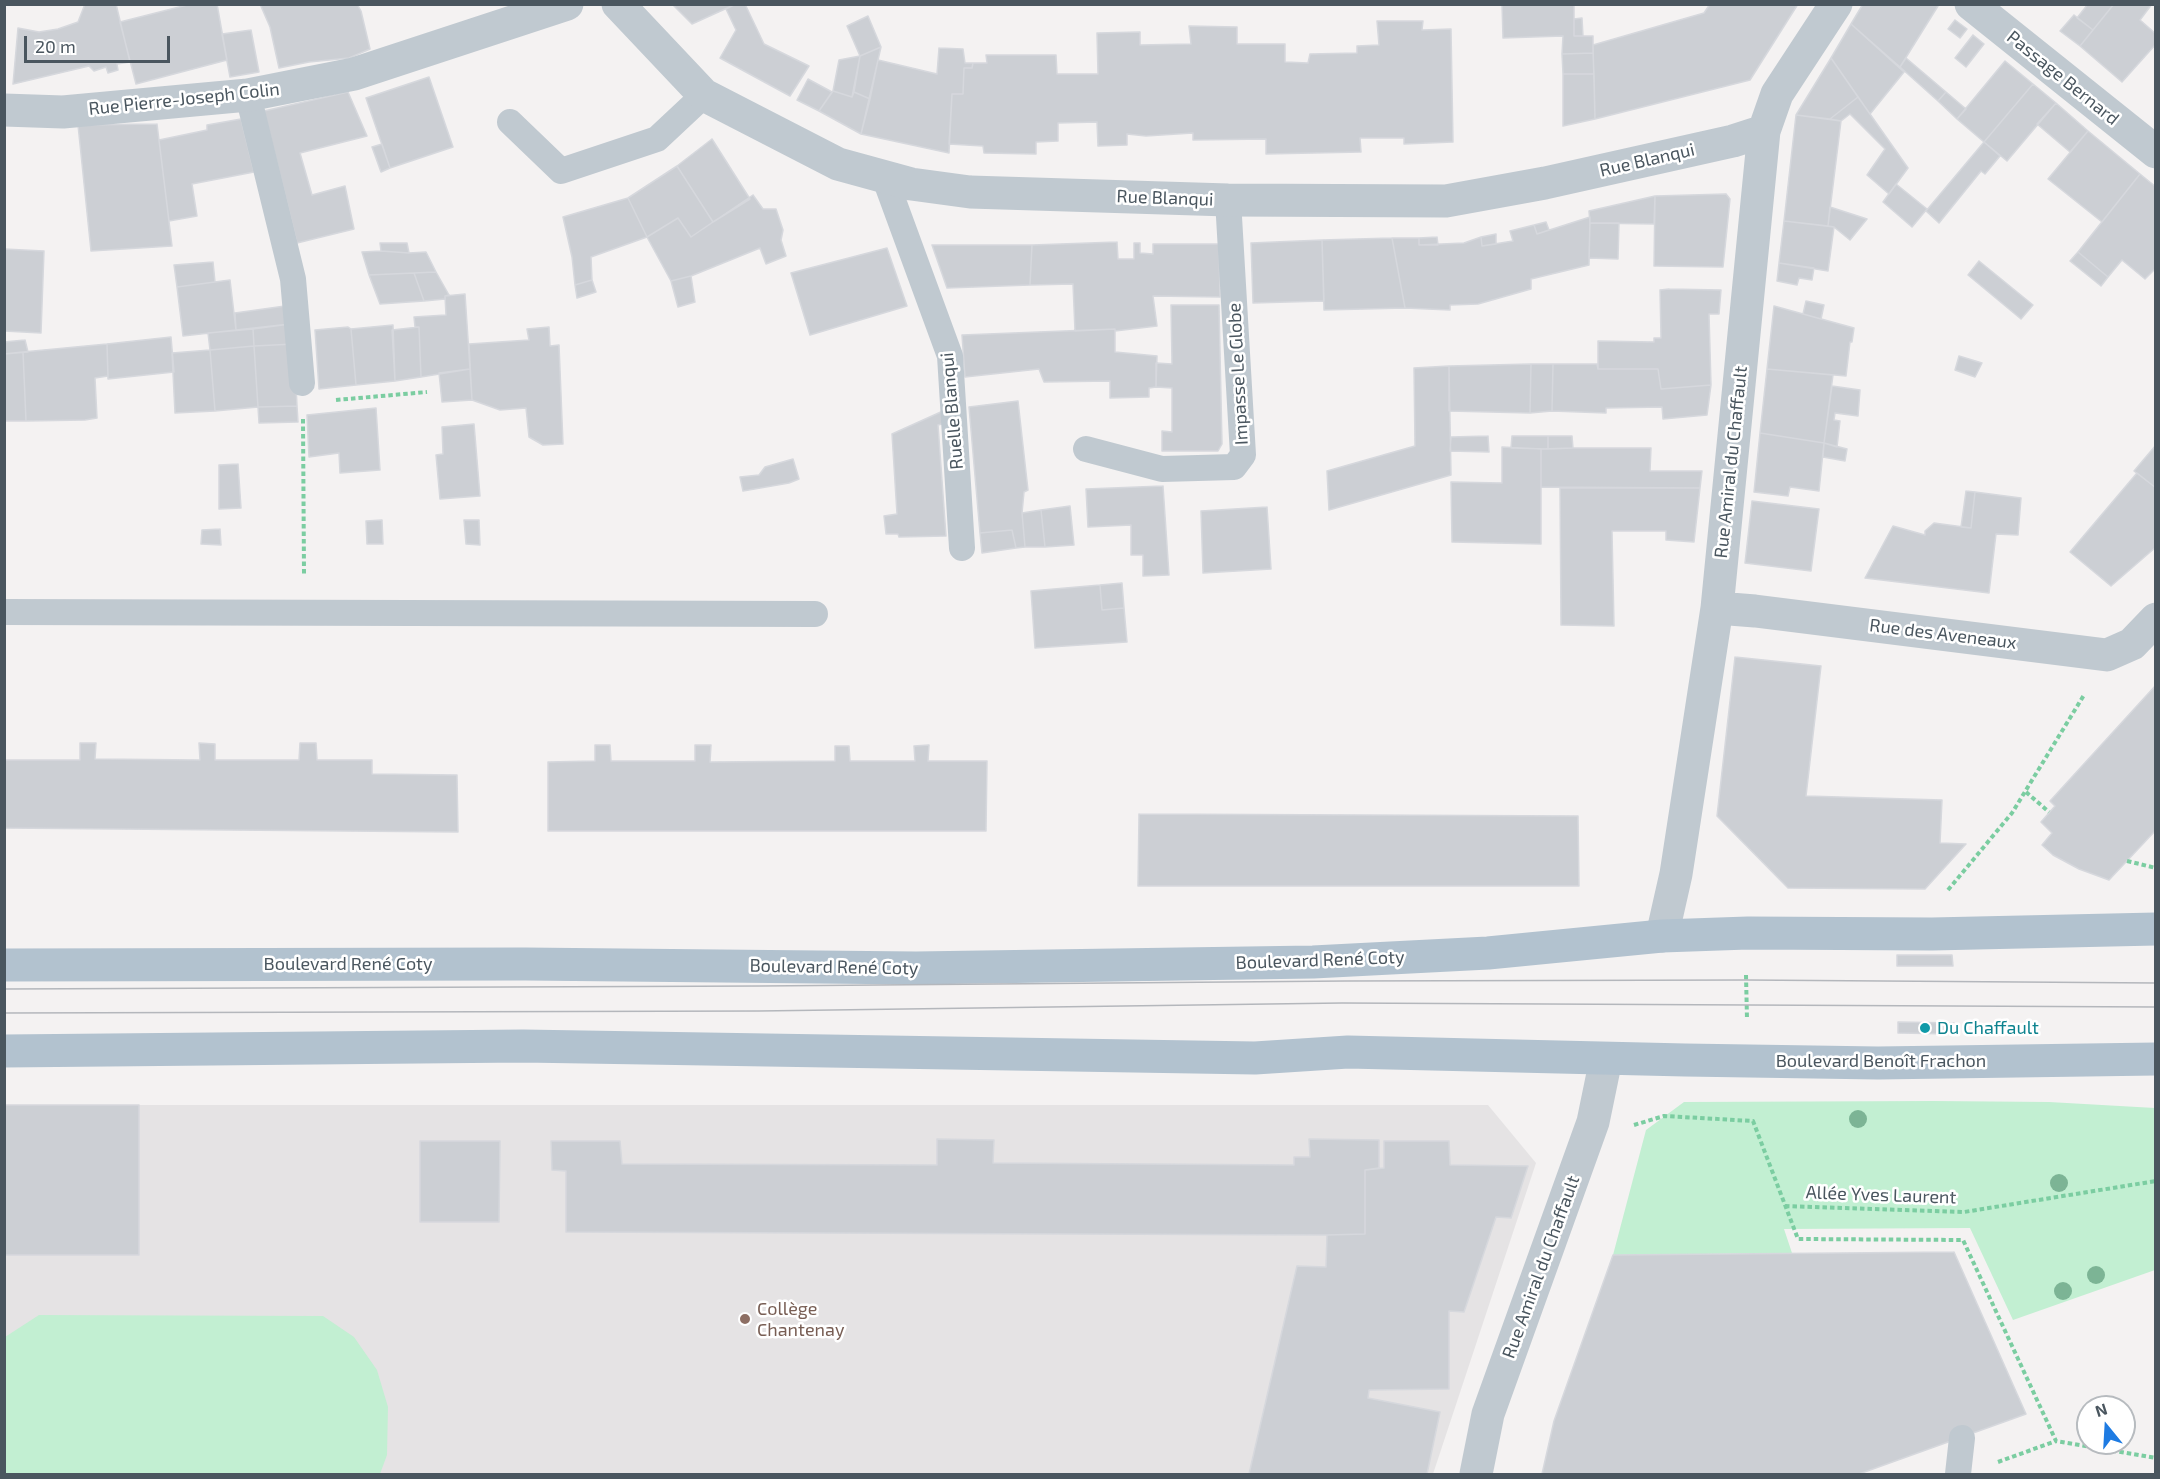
<!DOCTYPE html>
<html>
<head>
<meta charset="utf-8">
<style>
	body { margin:0 }
	#map { position:relative; width:2160px; height:1479px; overflow:hidden; background:#f4f2f2; font-family:"Exo 2",sans-serif }
	canvas { display:block }
	.frame { position:absolute; inset:0; border:6px solid #4a565f; pointer-events:none }
	.north { position:absolute; left:2076px; top:1395px; width:60px; height:60px; box-sizing:border-box; background:#fff; border:2px solid #b7bbbf; border-radius:50%; rotate:342deg; font-size:16px; font-weight:700; line-height:24px; text-align:center; color:#4a565f }
	.north::after { content:''; display:block; margin:auto; width:21px; height:27px; background:#1e7be2; clip-path:polygon(50% 0,100% 100%,50% 72%,0 100%) }
	.scale { position:absolute; left:24px; top:36px; width:146px; height:27px; box-sizing:border-box; border:3px solid #4a565f; border-top:0; padding-left:8px; font-size:18px; line-height:21px; white-space:nowrap; color:#4a565f; -webkit-text-stroke:4px #fff; paint-order:stroke }
</style>
</head>
<body>
<div id="map">
<canvas width="2160" height="1479"></canvas>
<div class="frame"></div>
<div class="north">N</div>
<div class="scale">20 m</div>
</div>
<script>
const c = document.querySelector('canvas').getContext('2d');
c.lineJoin = 'round';
function fillPath(path, color) { c.fillStyle = color; c.fill(path, 'evenodd'); }
const toPath = rows => new Path2D(rows.map(r => 'M' + r).join(''));
function strokePath(path, color, width, dash) { c.strokeStyle = color; c.lineWidth = width; c.lineCap = dash ? 'butt' : 'round'; c.setLineDash(dash || []); c.stroke(path); }
function drawText(font, color, halo, rows, align = 'center') {
  c.font = font + ' "Exo 2",sans-serif'; c.lineWidth = 5; c.setLineDash([]); c.textBaseline = 'middle'; c.strokeStyle = halo; c.fillStyle = color; for (const [text, x, y, turn = 0] of rows) {
    c.save(); c.translate(x, y); c.rotate((+turn || 0) * Math.PI / 180); c.textAlign = isNaN(turn) ? turn : align; if (halo) c.strokeText(text, 0, 0); c.fillText(text, 0, 0); c.restore();
  }
}
fillPath(toPath([
	[4,1105,1488,1105,1536,1163,1433,1474,5,1474]
]), '#e5e3e4');
fillPath(toPath([
	[1933,1101,2049,1102,2155,1108,2155,1270,2013,1320,1970,1228,1784,1229,1792,1253,1613,1255,1646,1130,1684,1102],
	[39,1315,323,1316,354,1337,377,1370,388,1407,387,1455,380,1474,5,1474,5,1337]
]), '#c2efd2');
const building = toPath([
	[85,4,116,4,130,62,117,64,118,70,108,73,106,67,94,71,89,66,13,84,18,28,39,32,58,29,78,22,85,4],
	[191,4,217,4,227,60,136,84,120,22,191,4],
	[260,4,357,4,361,11,370,49,349,58,309,62,279,68,270,27,260,4],
	[672,4,736,4,692,24,672,4],
	[736,4,745,4,764,44,809,66,790,96,720,58,736,30,726,9,736,4],
	[1502,4,1574,4,1574,36,1593,36,1593,53,1562,54,1563,36,1503,38,1502,4],
	[1710,4,1798,4,1750,80,1595,119,1593,45,1704,13,1710,4],
	[1863,4,1936,4,1938,6,1900,67,1851,24,1863,4],
	[2088,4,2114,4,2093,30,2077,18,2088,4],
	[2114,4,2152,4,2140,20,2156,34,2156,44,2122,82,2080,46,2114,4],
	[2074,15,2093,30,2080,46,2060,31,2074,15],
	[868,16,881,47,860,56,847,26,868,16],
	[1582,18,1583,36,1574,36,1574,19,1582,18],
	[1955,20,1967,29,1960,38,1948,29,1955,20],
	[1377,21,1423,21,1422,30,1451,29,1453,142,1404,144,1404,138,1360,138,1361,152,1266,154,1266,139,1193,140,1193,133,1146,136,1127,134,1127,145,1098,146,1097,122,1058,123,1058,141,1036,142,1036,154,984,153,983,146,949,144,952,94,963,94,964,68,972,68,973,63,987,63,986,55,1056,55,1057,74,1098,74,1097,33,1140,32,1140,45,1191,44,1189,26,1237,27,1237,44,1285,44,1285,62,1308,63,1310,54,1357,53,1357,46,1379,45,1377,21],
	[1851,24,1904,72,1870,114,1831,58,1851,24],
	[251,30,259,72,230,77,222,34,251,30],
	[1973,35,1984,44,1966,67,1955,58,1973,35],
	[881,47,878,60,870,99,854,92,860,56,881,47],
	[939,48,963,49,965,63,973,63,972,68,964,68,963,94,952,94,949,153,861,134,878,60,937,74,939,48],
	[1593,53,1594,74,1563,74,1562,54,1593,53],
	[860,56,852,97,833,91,839,60,860,56],
	[1831,58,1858,97,1830,119,1796,115,1831,58],
	[1906,58,1946,92,1938,101,1900,67,1906,58],
	[2005,61,2033,84,1984,142,1957,119,2005,61],
	[1563,74,1594,74,1595,119,1563,126,1563,74],
	[429,77,453,147,390,168,366,98,429,77],
	[808,79,832,92,819,111,797,100,808,79],
	[2033,84,2056,103,2007,161,1984,142,2033,84],
	[833,91,852,97,854,92,870,99,861,134,819,111,833,91],
	[348,92,367,136,300,153,312,195,345,186,354,229,297,243,264,111,348,92],
	[1946,92,1966,109,1957,119,1938,101,1946,92],
	[1858,97,1908,168,1889,194,1867,175,1885,149,1850,114,1841,121,1830,119,1858,97],
	[2056,103,2088,131,2070,152,2037,124,2056,103],
	[1796,115,1841,121,1828,226,1784,221,1796,115],
	[241,119,254,172,192,184,197,216,169,221,159,140,207,130,207,125,241,119],
	[157,124,172,246,91,251,78,125,157,124],
	[2088,131,2140,174,2102,222,2048,179,2088,131],
	[712,139,750,199,713,222,677,166,712,139],
	[1984,142,2000,156,1985,174,1981,171,1939,223,1926,211,1984,142],
	[382,144,390,168,381,172,372,147,382,144],
	[677,166,713,222,691,237,678,218,647,237,628,198,677,166],
	[2140,174,2156,187,2156,268,2145,279,2122,260,2108,277,2078,252,2140,174],
	[1896,184,1927,209,1912,227,1883,202,1896,184],
	[1726,194,1730,199,1723,267,1654,266,1655,196,1726,194],
	[753,195,763,209,776,209,783,230,781,240,786,256,766,264,760,248,691,276,671,281,647,237,678,218,691,237,753,195],
	[1655,196,1654,224,1590,223,1589,211,1655,196],
	[628,198,647,237,591,257,592,280,575,285,572,257,563,217,628,198],
	[1830,207,1867,219,1850,240,1834,227,1828,226,1830,207],
	[1590,217,1589,265,1531,279,1531,289,1478,304,1450,305,1450,310,1405,308,1392,238,1419,238,1419,245,1464,243,1481,237,1482,246,1513,241,1510,231,1534,225,1537,234,1590,217],
	[1784,221,1834,227,1828,271,1779,263,1784,221],
	[1546,222,1549,230,1537,234,1534,225,1546,222],
	[1590,223,1619,223,1618,259,1589,258,1590,223],
	[1496,234,1496,244,1482,246,1481,237,1496,234],
	[1437,237,1438,245,1419,245,1419,238,1437,237],
	[1392,238,1405,308,1324,310,1322,240,1392,238],
	[1322,240,1324,301,1253,303,1251,243,1322,240],
	[1117,242,1118,259,1134,259,1134,243,1140,243,1140,253,1153,254,1153,244,1219,244,1220,297,1153,296,1157,326,1115,331,1115,329,1075,331,1073,284,1030,285,1032,245,1117,242],
	[380,243,407,243,409,253,381,251,380,243],
	[932,245,1032,245,1030,285,947,288,932,245],
	[887,248,907,306,810,335,791,273,887,248],
	[4,249,44,251,41,333,4,331,4,249],
	[381,251,409,253,426,252,436,272,369,275,362,252,381,251],
	[2078,252,2108,277,2101,286,2070,261,2078,252],
	[1979,261,2033,305,2021,319,1968,275,1979,261],
	[213,262,215,282,177,287,174,265,213,262],
	[1779,263,1814,268,1812,280,1799,278,1797,285,1777,281,1779,263],
	[436,272,449,295,445,296,445,299,424,301,414,273,436,272],
	[414,273,424,301,380,304,369,275,414,273],
	[691,276,695,302,678,307,671,281,691,276],
	[230,280,236,330,183,336,177,287,230,280],
	[592,280,596,292,577,298,575,285,592,280],
	[1669,289,1721,290,1719,314,1709,314,1711,385,1661,389,1658,369,1598,369,1598,341,1654,342,1654,338,1661,338,1660,290,1669,289],
	[465,294,470,369,421,377,419,327,415,327,414,317,446,315,445,296,465,294],
	[1806,301,1824,305,1821,319,1803,314,1806,301],
	[1171,305,1219,305,1222,444,1218,451,1162,451,1162,431,1172,432,1172,388,1156,387,1156,363,1172,364,1171,305],
	[285,306,290,324,236,330,235,313,285,306],
	[1774,306,1854,328,1852,342,1850,342,1846,376,1767,369,1774,306],
	[290,324,294,344,254,346,253,329,290,324],
	[393,325,395,381,356,385,351,329,393,325],
	[348,327,351,329,356,385,319,389,315,330,348,327],
	[419,327,421,377,395,381,392,330,419,327],
	[549,327,550,346,559,345,563,444,543,445,529,437,526,408,500,410,472,400,469,344,529,340,527,329,549,327],
	[253,329,254,346,210,350,208,333,253,329],
	[1115,329,1115,352,1157,356,1156,387,1149,388,1149,397,1110,398,1110,381,1044,382,1039,369,965,377,962,335,1115,329],
	[171,337,174,372,108,379,107,344,171,337],
	[25,340,28,352,4,354,4,342,25,340],
	[107,344,108,376,95,378,97,418,85,420,26,421,23,352,107,344],
	[294,344,297,406,258,407,254,346,294,344],
	[254,346,258,407,215,411,210,350,254,346],
	[210,350,215,411,175,413,172,353,210,350],
	[23,352,26,421,4,421,4,354,23,352],
	[1959,356,1982,363,1975,377,1955,370,1959,356],
	[1531,364,1530,413,1449,411,1449,366,1531,364],
	[1531,364,1553,364,1552,411,1530,413,1531,364],
	[1553,364,1597,364,1598,369,1658,369,1661,389,1711,385,1707,415,1663,419,1662,407,1606,408,1606,413,1552,411,1553,364],
	[1449,366,1451,475,1329,510,1327,471,1415,446,1414,368,1449,366],
	[470,369,472,400,442,402,439,373,470,369],
	[1767,369,1833,375,1824,443,1760,433,1767,369],
	[1832,386,1860,390,1858,416,1835,413,1834,420,1840,421,1837,447,1824,443,1832,386],
	[1018,401,1028,490,1024,492,1022,513,1025,547,1016,548,1012,530,980,533,969,407,1018,401],
	[297,406,298,422,259,423,258,407,297,406],
	[376,408,380,470,340,473,339,453,309,457,307,415,376,408],
	[943,411,946,423,938,425,946,536,899,537,898,534,886,534,884,516,897,514,892,434,943,411],
	[474,424,480,496,440,499,436,455,443,454,442,427,474,424],
	[1760,433,1824,443,1819,491,1790,487,1788,496,1754,492,1760,433],
	[1488,436,1489,452,1450,451,1451,437,1488,436],
	[1512,436,1548,436,1548,449,1511,448,1512,436],
	[1548,436,1572,436,1573,448,1548,449,1548,436],
	[1824,443,1847,449,1845,461,1823,457,1824,443],
	[2156,445,2156,488,2134,471,2156,445],
	[1502,447,1541,449,1541,544,1452,542,1451,482,1502,483,1502,447],
	[1573,448,1651,448,1650,471,1702,471,1700,488,1541,487,1541,449,1573,448],
	[793,459,799,479,789,483,743,491,740,477,759,475,765,467,793,459],
	[238,464,241,508,219,509,219,465,238,464],
	[2137,473,2156,488,2156,547,2111,586,2070,552,2137,473],
	[1163,486,1169,575,1143,576,1143,555,1131,555,1131,525,1088,527,1086,489,1163,486],
	[1560,488,1700,488,1694,542,1666,540,1666,531,1612,531,1614,626,1561,625,1560,488],
	[1966,491,1975,492,1971,528,1961,527,1966,491],
	[1975,492,2021,498,2018,535,1996,534,1989,593,1865,578,1893,526,1925,535,1925,531,1934,523,1971,528,1975,492],
	[1752,501,1819,509,1811,571,1745,563,1752,501],
	[1070,506,1074,545,1045,547,1041,510,1070,506],
	[1267,507,1271,569,1203,573,1201,511,1267,507],
	[1041,510,1045,547,1025,547,1022,513,1041,510],
	[382,520,383,544,367,544,366,521,382,520],
	[464,520,479,520,480,545,466,544,464,520],
	[220,529,221,545,201,544,202,530,220,529],
	[1012,530,1016,548,982,553,980,533,1012,530],
	[1122,583,1124,608,1102,610,1100,585,1122,583],
	[1100,585,1102,610,1124,608,1127,642,1035,648,1031,591,1100,585],
	[1735,657,1821,666,1806,796,1942,800,1940,843,1966,844,1925,889,1788,888,1717,816,1735,657],
	[2156,685,2156,830,2109,880,2079,869,2053,855,2042,845,2052,833,2041,822,2055,806,2050,801,2156,685],
	[80,743,96,743,95,759,200,760,199,743,215,744,215,760,299,760,300,743,316,743,317,760,372,760,372,774,457,775,458,832,4,828,4,760,80,760,80,743],
	[595,745,610,745,611,761,695,761,695,745,711,745,710,762,835,761,835,746,849,746,850,761,915,761,914,746,929,745,928,761,987,761,986,831,548,831,548,762,595,761,595,745],
	[1139,814,1578,816,1579,886,1138,886,1139,814],
	[1897,955,1952,955,1953,966,1897,966,1897,955],
	[1898,1022,1954,1023,1953,1034,1898,1033,1898,1022],
	[4,1105,139,1105,139,1255,4,1255,4,1105],
	[937,1139,994,1140,993,1163,1294,1165,1294,1157,1310,1157,1309,1139,1379,1140,1379,1168,1365,1170,1365,1234,1327,1235,566,1232,566,1171,552,1170,551,1141,620,1141,622,1164,937,1165,937,1139],
	[420,1141,500,1141,499,1222,420,1222,420,1141],
	[1384,1141,1449,1141,1450,1165,1528,1166,1511,1218,1496,1217,1464,1312,1449,1311,1449,1389,1369,1390,1368,1398,1440,1412,1427,1474,1249,1474,1297,1266,1326,1267,1327,1235,1365,1234,1365,1170,1384,1168,1384,1141],
	[1954,1252,2026,1414,1859,1474,1542,1474,1554,1421,1613,1255,1954,1252]
]);
fillPath(building, '#cccfd4');
strokePath(building, '#d6d8dd', 1.5);
strokePath(toPath([
	[336,400,427,392],
	[303,419,304,574],
	[2026,792,2049,812],
	[2127,861,2156,868],
	[1948,890,2012,813,2084,695],
	[1746,975,1747,1019],
	[1634,1125,1664,1116,1753,1121,1798,1239,1963,1240,2056,1441,2156,1458],
	[1785,1206,1964,1212,2156,1181],
	[1998,1462,2056,1441]
]), '#7bcda1', 4, [4.5, 3]);
strokePath(toPath([
	[248,95,293,279,302,383],
	[510,122,561,171,657,139,704,95],
	[884,176,950,356,962,548],
	[1086,449,1162,469,1234,467,1243,455,1228,200],
	[4,612,815,614],
	[1958,1474,1962,1438]
]), '#c0c9d0', 26);
strokePath(toPath([
	[618,4,704,95,838,164,911,184,970,192,1228,200,1446,201,1545,183,1733,141,1764,131],
	[1971,4,2156,152],
	[4,110,63,112,248,95,354,74,567,4],
	[1717,608,1755,611,2107,655,2132,644,2156,619],
	[1662,936,1676,874,1717,608,1764,131,1777,94,1836,4],
	[1476,1474,1488,1414,1593,1122,1606,1059]
]), '#c0c9d0', 33);
strokePath(toPath([
	[4,965,525,964,916,968,1313,962,1488,953,1662,936,1748,933,1932,934,2156,929],
	[4,1051,523,1046,1255,1058,1348,1052,1685,1060,1878,1063,2156,1059]
]), '#b2c2cf', 33);
strokePath(toPath([
	[4,989,761,986,1345,981,1746,980,2156,983],
	[4,1013,759,1011,1342,1003,2156,1007]
]), '#b4b7bc', 1.5);
c.fillStyle = '#7cb495';
for (const [x, y] of [
	[1858,1119],
	[2059,1183],
	[2096,1275],
	[2063,1291]
]) { c.beginPath(); c.arc(x, y, 9, 0, 2 * Math.PI); c.fill(); }
for (const [x, y, r, color] of [
	[1925,1028,6,"#0f9aa8"],
	[745,1319,6,"#8d6e63"]
]) { const dot = new Path2D(); dot.arc(x, y, r, 0, 2 * Math.PI); c.fillStyle = color; c.fill(dot); strokePath(dot, '#fff', 2); }
drawText('18px', '#4a565f', '#fff', [
	["Passage Bernard",2063,78,39],
	["Rue Pierre-Joseph Colin",184,99,-6],
	["Rue Blanqui",1647,160,-13],
	["Rue Blanqui",1165,198,2],
	["Impasse Le Globe",1238,374,-93],
	["Ruelle Blanqui",952,411,-95],
	["Rue Amiral du Chaffault",1731,462,-84],
	["Rue des Aveneaux",1943,634,7],
	["Boulevard René Coty",1320,960,-2],
	["Boulevard René Coty",348,964],
	["Boulevard René Coty",834,967,1],
	["Boulevard Benoît Frachon",1881,1061],
	["Allée Yves Laurent",1881,1195,2],
	["Rue Amiral du Chaffault",1541,1267,-70]
]);
drawText('18px', '#0d838f', '#fff', [
	["Du Chaffault",1937,1028]
], 'left');
drawText('18px', '#785e54', '#fff', [
	["Collège",757,1309],
	["Chantenay",757,1330]
], 'left');
</script>
</body>
</html>
